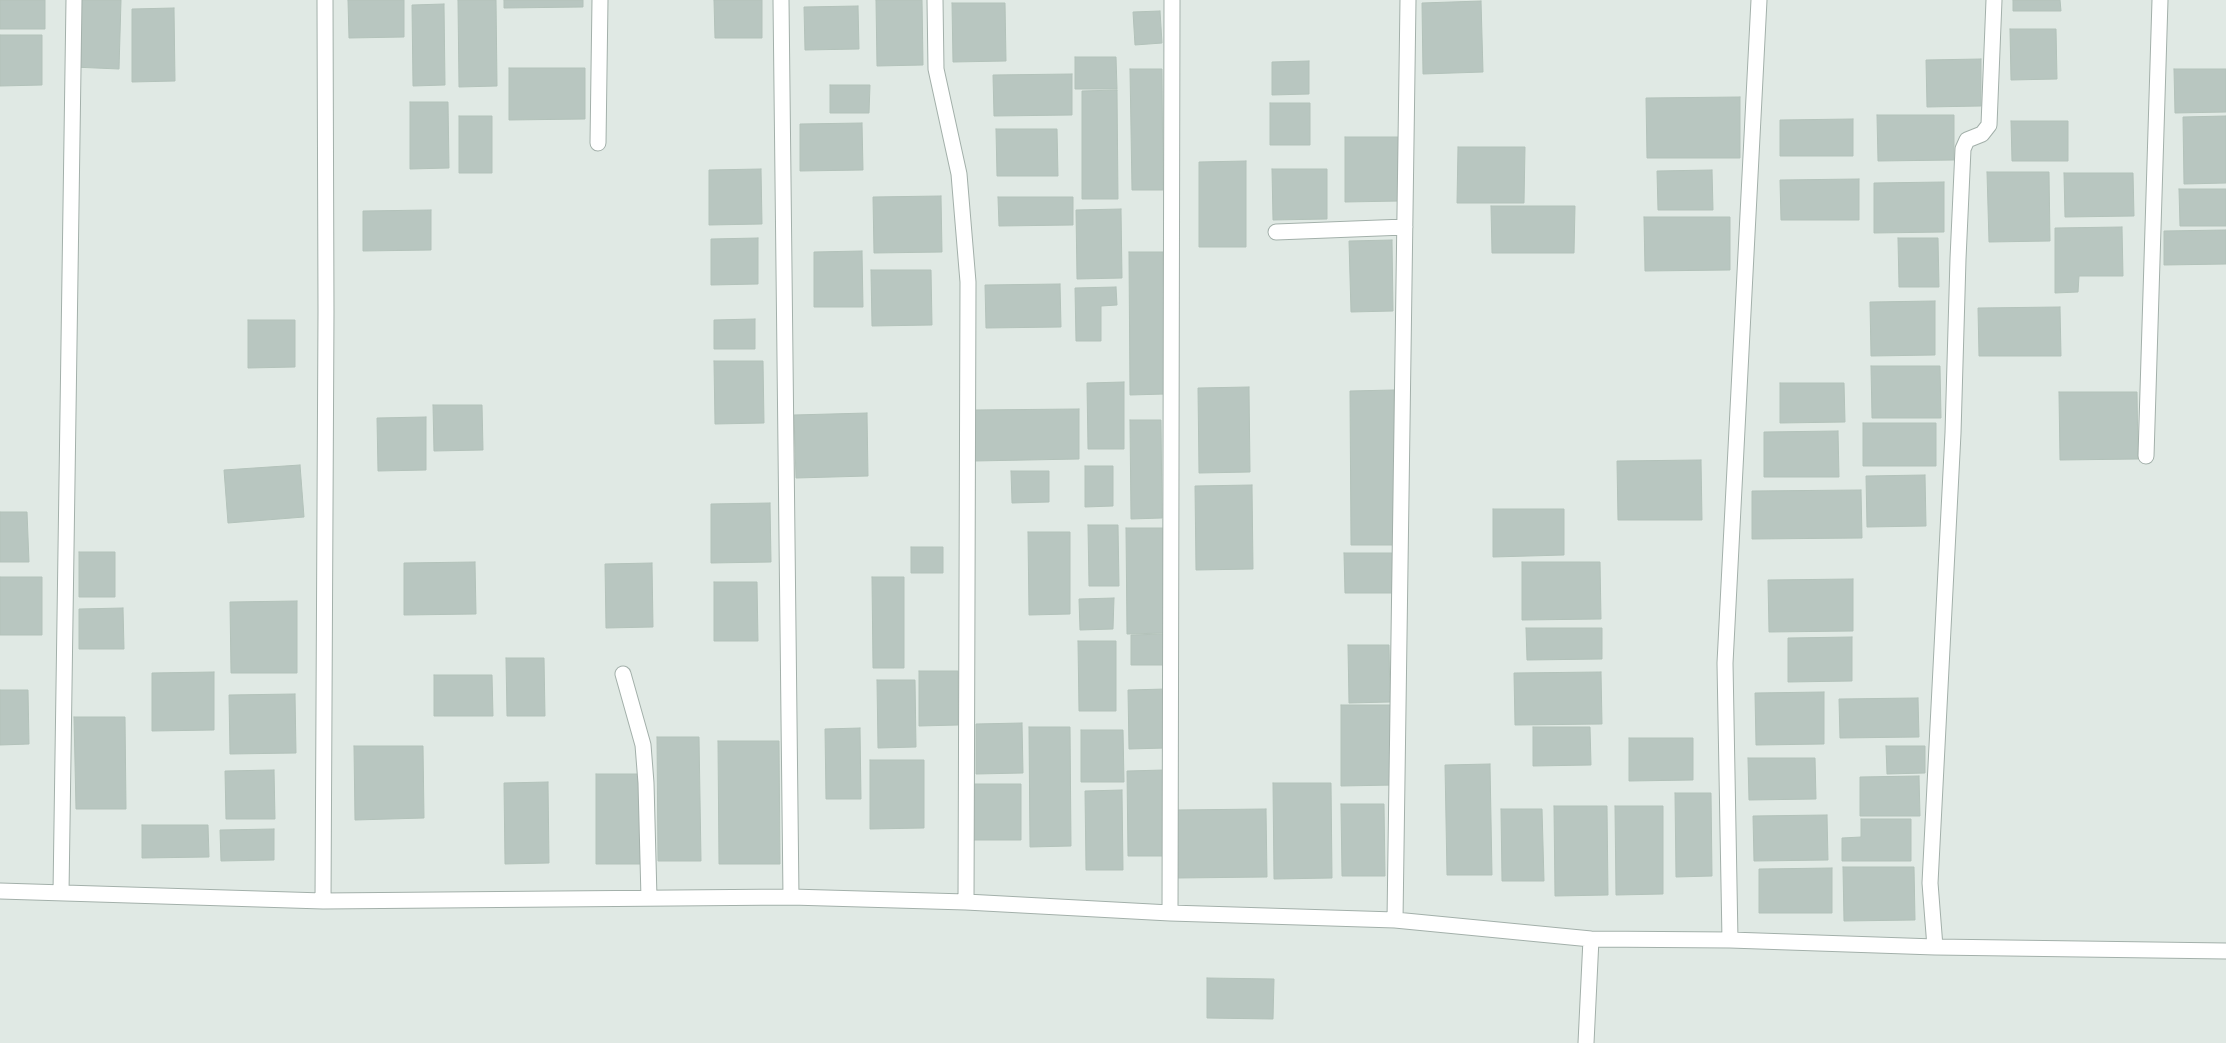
<!DOCTYPE html>
<html>
<head>
<meta charset="utf-8">
<style>
	body { margin:0 }
	canvas { display:block; background:#e0e9e4 }
</style>
</head>
<body>
<canvas width="2226" height="1043"></canvas>
<script>
const c = document.querySelector('canvas').getContext('2d');
c.lineJoin = 'round';
function fillPath(path, color) { c.fillStyle = color; c.fill(path, 'evenodd'); }
const toPath = rows => new Path2D(rows.map(r => 'M' + r).join(''));
function strokePath(path, color, width, dash) { c.strokeStyle = color; c.lineWidth = width; c.lineCap = dash ? 'butt' : 'round'; c.setLineDash(dash || []); c.stroke(path); }
const building = toPath([
	[0,0,45,0,45,29,0,29,0,0],
	[75,0,121,0,119,69,73,67,75,0],
	[348,0,404,0,404,37,349,38,348,0],
	[458,0,496,0,497,86,459,87,458,0],
	[504,0,583,0,583,7,504,8,504,0],
	[714,0,762,0,762,38,715,38,714,0],
	[876,0,922,0,923,65,877,66,876,0],
	[2013,0,2060,0,2061,11,2013,11,2013,0],
	[1481,1,1483,72,1423,74,1422,3,1481,1],
	[952,3,1005,3,1006,61,953,62,952,3],
	[444,4,445,85,413,86,412,5,444,4],
	[858,6,859,49,805,50,804,7,858,6],
	[174,8,175,81,132,82,132,9,174,8],
	[1160,11,1162,43,1135,45,1133,12,1160,11],
	[2010,29,2056,29,2057,79,2011,80,2010,29],
	[0,35,42,35,42,85,0,86,0,35],
	[1075,57,1116,57,1117,89,1075,89,1075,57],
	[1981,59,1981,106,1927,107,1926,60,1981,59],
	[1309,61,1309,94,1272,95,1272,62,1309,61],
	[509,68,585,68,585,119,509,120,509,68],
	[1130,69,1162,69,1163,190,1132,190,1130,69],
	[2174,69,2226,69,2226,112,2175,113,2174,69],
	[1072,74,1072,115,994,116,993,75,1072,74],
	[830,85,870,85,869,113,830,113,830,85],
	[1117,90,1118,199,1082,199,1082,91,1117,90],
	[1740,97,1740,158,1647,158,1646,98,1740,97],
	[410,102,448,102,449,168,410,169,410,102],
	[1270,103,1310,103,1310,145,1270,145,1270,103],
	[1877,115,1954,115,1954,160,1878,161,1877,115],
	[459,116,492,116,492,173,459,173,459,116],
	[2226,116,2226,183,2184,184,2183,117,2226,116],
	[1853,119,1853,156,1780,156,1780,120,1853,119],
	[2011,121,2068,121,2068,161,2012,161,2011,121],
	[862,123,863,170,800,171,800,124,862,123],
	[996,129,1057,129,1058,176,997,176,996,129],
	[1345,137,1399,137,1400,201,1345,202,1345,137],
	[1458,147,1525,147,1524,203,1457,203,1458,147],
	[1246,161,1246,247,1199,247,1199,162,1246,161],
	[761,169,762,224,709,225,709,170,761,169],
	[1272,169,1327,169,1327,219,1273,220,1272,169],
	[1712,170,1713,210,1658,210,1657,171,1712,170],
	[1987,172,2049,172,2050,241,1989,242,1987,172],
	[2064,173,2133,173,2134,216,2065,217,2064,173],
	[1859,179,1859,220,1781,220,1780,180,1859,179],
	[1944,182,1944,232,1874,233,1874,183,1944,182],
	[2179,189,2226,189,2226,226,2180,226,2179,189],
	[941,196,942,252,874,253,873,197,941,196],
	[998,197,1073,197,1073,225,999,226,998,197],
	[1491,206,1575,206,1574,253,1492,253,1491,206],
	[1121,209,1122,278,1077,279,1076,210,1121,209],
	[431,210,431,250,363,251,363,211,431,210],
	[1644,217,1730,217,1730,270,1645,271,1644,217],
	[2122,227,2123,276,2079,276,2078,292,2055,293,2055,228,2122,227],
	[2226,230,2226,264,2164,265,2164,231,2226,230],
	[758,238,758,284,711,285,711,239,758,238],
	[1898,238,1938,238,1939,287,1899,287,1898,238],
	[1392,240,1393,311,1351,312,1349,241,1392,240],
	[862,251,863,307,814,307,814,252,862,251],
	[1129,252,1163,252,1165,394,1130,395,1129,252],
	[871,270,931,270,932,325,872,326,871,270],
	[1060,284,1061,327,986,328,985,285,1060,284],
	[1116,287,1117,305,1101,306,1101,341,1076,341,1075,288,1116,287],
	[1935,301,1935,355,1871,356,1870,302,1935,301],
	[2060,307,2061,356,1979,356,1978,308,2060,307],
	[755,319,755,349,714,349,714,320,755,319],
	[248,320,295,320,295,367,248,368,248,320],
	[714,361,763,361,764,423,715,424,714,361],
	[1871,366,1940,366,1941,418,1872,418,1871,366],
	[1124,382,1124,449,1088,449,1087,383,1124,382],
	[1780,383,1844,383,1845,422,1780,423,1780,383],
	[1249,387,1250,472,1199,473,1198,388,1249,387],
	[1394,390,1395,545,1351,545,1350,391,1394,390],
	[2059,392,2137,392,2138,459,2060,460,2059,392],
	[433,405,482,405,483,450,434,451,433,405],
	[1079,409,1079,459,974,461,974,410,1079,409],
	[867,413,868,476,796,478,794,415,867,413],
	[426,417,426,470,378,471,377,418,426,417],
	[1130,420,1161,420,1162,518,1131,519,1130,420],
	[1863,423,1936,423,1936,466,1863,466,1863,423],
	[1838,431,1839,477,1764,477,1764,432,1838,431],
	[1701,460,1702,520,1618,520,1617,461,1701,460],
	[300,465,304,517,228,523,224,470,300,465],
	[1085,466,1113,466,1113,506,1085,507,1085,466],
	[1011,471,1049,471,1049,502,1012,503,1011,471],
	[1925,475,1926,526,1867,527,1866,476,1925,475],
	[1252,485,1253,569,1196,570,1195,486,1252,485],
	[1861,490,1862,538,1752,539,1752,491,1861,490],
	[770,503,771,562,711,563,711,504,770,503],
	[1493,509,1564,509,1564,555,1493,557,1493,509],
	[0,512,27,512,29,562,0,562,0,512],
	[1088,525,1118,525,1119,586,1089,586,1088,525],
	[1126,528,1165,528,1166,633,1127,634,1126,528],
	[1028,532,1070,532,1070,614,1029,615,1028,532],
	[911,547,943,547,943,573,911,573,911,547],
	[79,552,115,552,115,597,79,597,79,552],
	[1344,553,1397,553,1398,593,1345,593,1344,553],
	[475,562,476,614,404,615,404,563,475,562],
	[1522,562,1600,562,1601,619,1522,620,1522,562],
	[652,563,653,627,606,628,605,564,652,563],
	[0,577,42,577,42,635,0,635,0,577],
	[872,577,904,577,904,668,873,668,872,577],
	[1853,579,1853,631,1769,632,1768,580,1853,579],
	[714,582,757,582,758,641,714,641,714,582],
	[1114,598,1113,629,1080,630,1079,599,1114,598],
	[297,601,297,673,231,673,230,602,297,601],
	[123,608,124,649,79,649,79,609,123,608],
	[1526,628,1602,628,1602,659,1527,660,1526,628],
	[1164,634,1164,665,1131,665,1131,635,1164,634],
	[1852,637,1852,681,1788,682,1788,638,1852,637],
	[1078,641,1116,641,1116,711,1079,711,1078,641],
	[1348,645,1389,645,1390,702,1349,703,1348,645],
	[506,658,544,658,545,716,507,716,506,658],
	[919,671,958,671,958,725,919,726,919,671],
	[214,672,214,730,152,731,152,673,214,672],
	[1601,672,1602,724,1515,725,1514,673,1601,672],
	[434,675,492,675,493,716,434,716,434,675],
	[877,680,915,680,916,747,878,748,877,680],
	[1166,689,1166,748,1129,749,1128,690,1166,689],
	[0,690,28,690,29,744,0,745,0,690],
	[1824,692,1824,744,1756,745,1755,693,1824,692],
	[295,694,296,753,230,754,229,695,295,694],
	[1918,698,1919,737,1840,738,1839,699,1918,698],
	[1341,705,1394,705,1394,785,1341,786,1341,705],
	[74,717,125,717,126,809,76,809,74,717],
	[1022,723,1023,773,976,774,976,724,1022,723],
	[1029,727,1070,727,1071,846,1030,847,1029,727],
	[1533,727,1590,727,1591,765,1533,766,1533,727],
	[860,728,861,799,826,799,825,729,860,728],
	[1081,730,1123,730,1124,782,1081,782,1081,730],
	[657,737,699,737,701,861,658,861,657,737],
	[1629,738,1693,738,1693,780,1629,781,1629,738],
	[718,741,779,741,780,864,719,864,718,741],
	[354,746,423,746,424,818,355,820,354,746],
	[1886,746,1925,746,1925,773,1887,774,1886,746],
	[1748,758,1815,758,1816,799,1749,800,1748,758],
	[870,760,924,760,924,828,870,829,870,760],
	[1490,764,1492,875,1447,875,1445,765,1490,764],
	[274,770,275,819,226,819,225,771,274,770],
	[1164,770,1165,856,1128,856,1127,771,1164,770],
	[596,774,644,774,644,864,596,864,596,774],
	[1919,776,1920,816,1860,816,1860,777,1919,776],
	[548,782,549,863,505,864,504,783,548,782],
	[1273,783,1331,783,1332,878,1274,879,1273,783],
	[972,784,1021,784,1021,840,972,840,972,784],
	[1122,790,1123,870,1086,870,1085,791,1122,790],
	[1675,793,1711,793,1712,876,1676,877,1675,793],
	[1341,804,1384,804,1385,876,1342,876,1341,804],
	[1554,806,1607,806,1608,895,1555,896,1554,806],
	[1615,806,1663,806,1663,894,1616,895,1615,806],
	[1266,809,1267,877,1177,878,1176,810,1266,809],
	[1501,809,1542,809,1544,881,1502,881,1501,809],
	[1827,815,1828,860,1754,861,1753,816,1827,815],
	[1861,819,1911,819,1911,861,1842,861,1842,838,1861,837,1861,819],
	[142,825,208,825,209,857,142,858,142,825],
	[274,829,274,860,221,861,220,830,274,829],
	[1843,867,1914,867,1915,920,1844,921,1843,867],
	[1832,868,1832,913,1759,913,1759,869,1832,868],
	[1207,978,1274,979,1273,1019,1207,1018,1207,978]
]);
fillPath(building, '#b8c6c0');
strokePath(building, '#b3c2ba', 1);
const minor = toPath([
	[781,0,791,897],
	[935,0,936,69,959,174,968,282,966,902],
	[598,143,600,0],
	[1276,232,1405,227],
	[2146,456,2160,0],
	[623,674,643,745,646,783,649,898],
	[0,891,323,901,791,897,966,902,1170,913,1395,920,1591,939,1730,940,1935,947,2226,951],
	[61,893,74,0],
	[323,901,326,311,325,0],
	[1170,913,1172,0],
	[1395,920,1408,0],
	[1730,940,1725,663,1759,0],
	[1935,947,1930,883,1953,433,1958,259,1963,149,1967,140,1982,134,1989,125,1994,0],
	[1586,1043,1591,939]
]);
strokePath(minor, '#a3b0aa', 17);
strokePath(minor, '#fff', 15);
</script>
</body>
</html>
